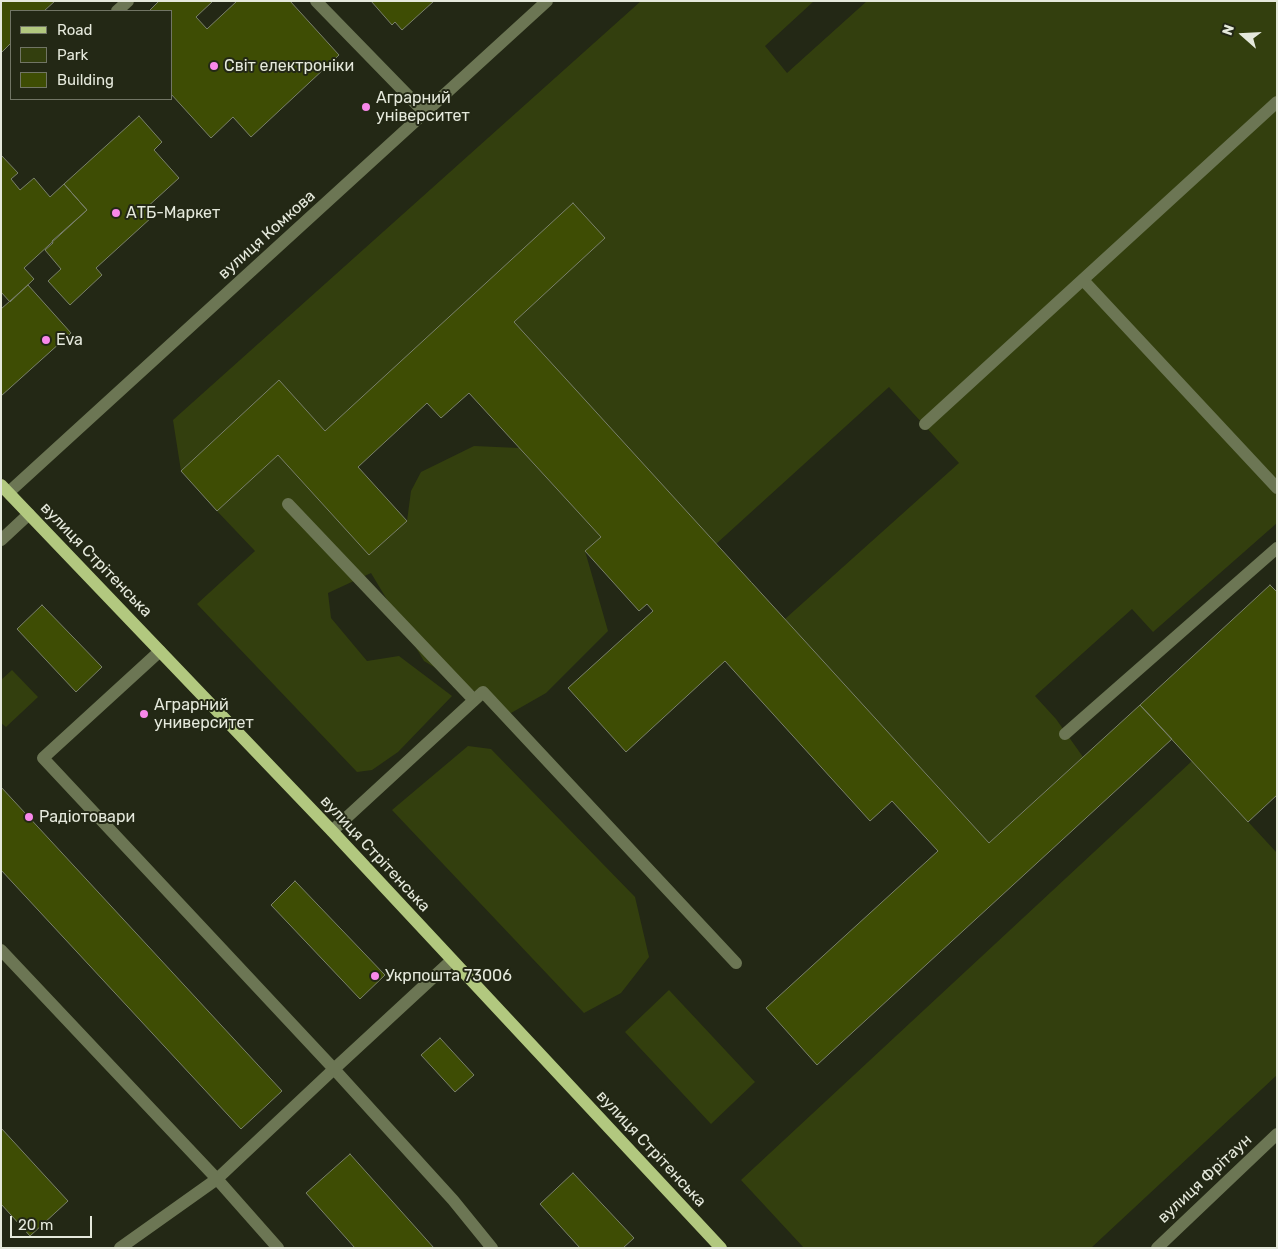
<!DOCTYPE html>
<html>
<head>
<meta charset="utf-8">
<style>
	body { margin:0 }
	#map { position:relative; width:1278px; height:1249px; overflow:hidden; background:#232815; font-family:Rubik,sans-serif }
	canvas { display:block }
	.frame { position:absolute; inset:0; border:2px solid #e5e9dc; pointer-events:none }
	.legend { position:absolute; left:10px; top:10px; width:162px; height:90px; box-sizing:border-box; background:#232815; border:1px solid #717565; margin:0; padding:6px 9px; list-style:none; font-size:15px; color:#e5e9dc }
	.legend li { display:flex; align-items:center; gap:10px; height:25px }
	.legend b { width:25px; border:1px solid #717565 }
	.north { position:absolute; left:1218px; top:10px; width:50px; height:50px; -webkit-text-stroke:4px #232815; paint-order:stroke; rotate:289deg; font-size:14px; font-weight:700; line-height:20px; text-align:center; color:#e5e9dc }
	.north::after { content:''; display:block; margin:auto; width:18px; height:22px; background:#e5e9dc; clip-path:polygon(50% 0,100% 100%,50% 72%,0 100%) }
	.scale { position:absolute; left:10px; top:1216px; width:82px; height:22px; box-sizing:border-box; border:2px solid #e5e9dc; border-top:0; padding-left:6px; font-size:15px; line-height:18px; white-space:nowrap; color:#e5e9dc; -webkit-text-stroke:4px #232815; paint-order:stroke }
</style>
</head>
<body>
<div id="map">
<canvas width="1278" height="1249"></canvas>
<div class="frame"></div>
<ul class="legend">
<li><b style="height:6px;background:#b2c87f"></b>Road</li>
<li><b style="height:14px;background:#333f0e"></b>Park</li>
<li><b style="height:14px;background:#3e4d04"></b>Building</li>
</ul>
<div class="north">N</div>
<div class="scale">20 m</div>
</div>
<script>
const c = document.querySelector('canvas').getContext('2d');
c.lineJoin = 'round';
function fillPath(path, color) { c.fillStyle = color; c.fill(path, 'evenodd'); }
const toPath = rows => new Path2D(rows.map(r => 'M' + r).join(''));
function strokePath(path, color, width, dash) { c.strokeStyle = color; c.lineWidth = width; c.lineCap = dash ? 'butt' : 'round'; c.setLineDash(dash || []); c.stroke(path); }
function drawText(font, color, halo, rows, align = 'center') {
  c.font = font + ' Rubik,sans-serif'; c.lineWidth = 4; c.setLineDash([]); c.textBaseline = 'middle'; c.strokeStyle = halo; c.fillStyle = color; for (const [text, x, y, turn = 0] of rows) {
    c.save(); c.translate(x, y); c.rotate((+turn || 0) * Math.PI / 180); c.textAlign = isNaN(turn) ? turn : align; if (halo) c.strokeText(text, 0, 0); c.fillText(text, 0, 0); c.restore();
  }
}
fillPath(toPath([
	[641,1,814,1,765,46,787,73,867,1,1277,1,1277,523,1153,632,1132,609,1035,696,1056,719,1083,757,989,843,785,619,959,463,889,387,716,544,514,322,325,431,279,380,181,471,173,420],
	[474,446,519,448,601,537,585,551,608,631,546,693,511,713,424,661,371,573,328,593,331,618,367,661,399,656,452,696,398,752,372,770,357,772,197,604,255,551,217,511,278,455,369,555,407,521,411,491,421,472],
	[12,670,38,697,6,727,1,723,1,680],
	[468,746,491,749,635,897,649,957,621,993,584,1013,392,810],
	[1192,761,1277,853,1277,1075,1091,1248,804,1248,741,1180],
	[669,990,755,1082,711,1124,625,1032]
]), '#333f0e');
const building = toPath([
	[1,1,55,1,44,11,11,11,11,43,1,53,1,1],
	[159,1,213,1,196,17,207,29,237,1,290,1,339,55,251,137,233,117,211,138,171,94,171,11,149,11,159,1],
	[371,1,434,1,402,30,395,22,392,25,371,1],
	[139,116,162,142,154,150,179,178,145,209,152,217,96,268,102,275,70,305,48,281,61,269,45,250,53,243,52,241,87,210,64,184,139,116],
	[1,155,18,173,11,179,20,190,34,178,50,197,64,184,87,210,24,268,34,279,10,302,1,292,1,155],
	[573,203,605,238,514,322,989,843,1140,705,1172,739,817,1065,766,1008,938,851,892,801,870,821,725,661,626,752,568,688,653,611,647,604,639,611,585,551,601,537,469,393,441,418,427,403,358,467,407,521,369,555,278,455,217,511,181,471,279,380,325,431,573,203],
	[28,285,71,333,1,396,1,309,28,285],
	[1270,585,1277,592,1277,795,1248,822,1140,705,1270,585],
	[42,605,102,667,76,692,17,629,42,605],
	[1,787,282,1091,241,1129,1,870,1,787],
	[295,881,385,975,360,999,271,905,295,881],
	[440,1038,474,1075,455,1092,421,1055,440,1038],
	[1,1128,68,1201,30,1236,1,1204,1,1128],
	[350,1154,434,1248,355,1248,306,1193,350,1154],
	[573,1173,634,1238,623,1248,580,1248,540,1204,573,1173]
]);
fillPath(building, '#3e4d04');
strokePath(building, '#7a816b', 1);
strokePath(toPath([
	[316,1,425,113],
	[117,11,128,1],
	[1083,280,1277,488],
	[925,424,1277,102],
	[9,492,547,1],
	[288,504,474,700],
	[1,540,29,514],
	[160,651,43,758,334,1069,217,1179,278,1248],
	[1065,734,1277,548],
	[332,831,483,692,736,963],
	[1,950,217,1179,120,1248],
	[452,960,334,1069,453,1200,492,1248],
	[1157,1248,1277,1134]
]), '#6c7654', 12);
strokePath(toPath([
	[1,485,332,831,721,1248]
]), '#b2c87f', 12);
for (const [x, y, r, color] of [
	[214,66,5,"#f888ea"],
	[366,107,5,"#f888ea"],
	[116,213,5,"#f888ea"],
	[46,340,5,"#f888ea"],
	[144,714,5,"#f888ea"],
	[29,817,5,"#f888ea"],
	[375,976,5,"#f888ea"]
]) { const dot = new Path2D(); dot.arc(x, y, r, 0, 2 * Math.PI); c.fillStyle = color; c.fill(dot); strokePath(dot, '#232815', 2); }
drawText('16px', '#e5e9dc', '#232815', [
	["Світ електроніки",224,66],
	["Аграрний",376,98],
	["університет",376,116],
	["АТБ-Маркет",126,213],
	["Eva",56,340],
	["Аграрний",154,705],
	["университет",154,723],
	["Радіотовари",39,817],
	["Укрпошта 73006",385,976]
], 'left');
drawText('16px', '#e5e9dc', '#232815', [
	["вулиця Комкова",267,235,-42],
	["вулиця Стрітенська",96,560,46],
	["вулиця Стрітенська",375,854,47],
	["вулиця Стрітенська",651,1149,47],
	["вулиця Фрітаун",1205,1179,-43]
]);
</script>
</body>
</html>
